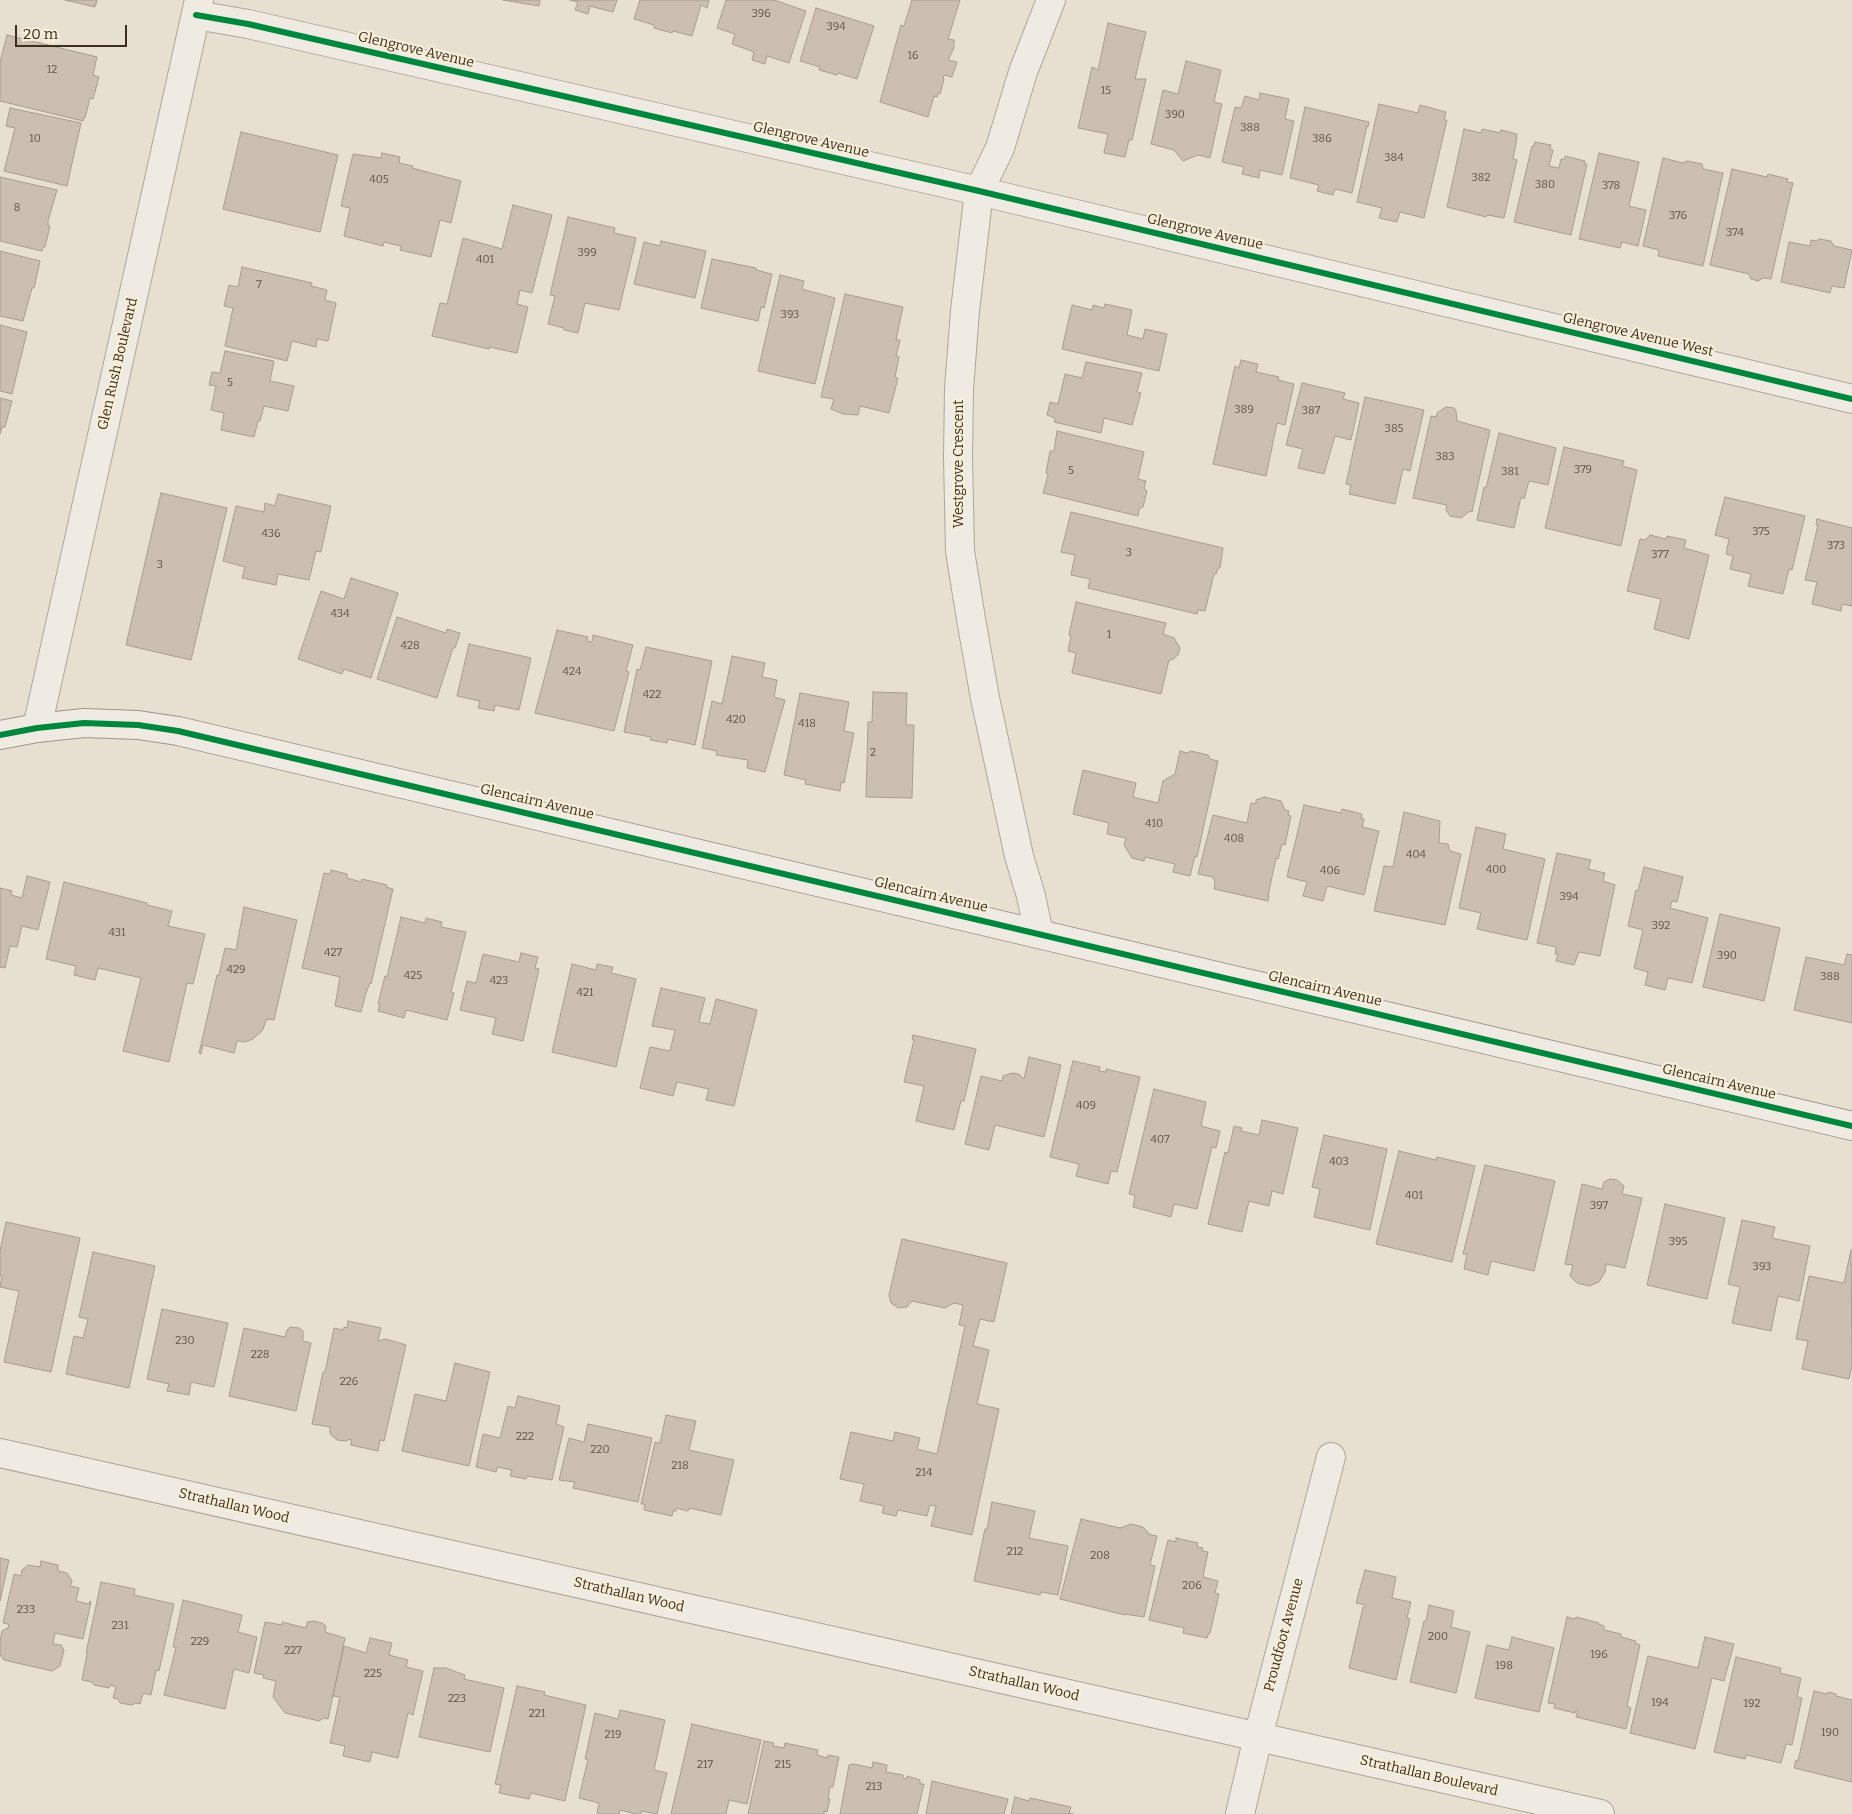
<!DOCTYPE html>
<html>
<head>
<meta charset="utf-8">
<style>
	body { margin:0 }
	#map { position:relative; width:1852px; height:1814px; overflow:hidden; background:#e7e0d1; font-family:Bitter,serif }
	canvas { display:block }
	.scale { position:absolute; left:15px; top:25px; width:112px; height:22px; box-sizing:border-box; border:2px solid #3d2e20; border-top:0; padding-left:6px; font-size:15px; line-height:18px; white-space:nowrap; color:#3d2e20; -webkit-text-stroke:4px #f7eed8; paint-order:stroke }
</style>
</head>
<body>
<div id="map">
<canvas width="1852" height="1814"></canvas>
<div class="scale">20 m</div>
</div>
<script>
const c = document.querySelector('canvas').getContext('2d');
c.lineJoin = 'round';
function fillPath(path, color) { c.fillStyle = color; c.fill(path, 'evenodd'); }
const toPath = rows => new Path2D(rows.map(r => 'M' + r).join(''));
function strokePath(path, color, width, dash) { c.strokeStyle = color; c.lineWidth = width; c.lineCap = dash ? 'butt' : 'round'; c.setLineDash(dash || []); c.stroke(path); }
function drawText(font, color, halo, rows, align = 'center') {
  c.font = font + ' Bitter,serif'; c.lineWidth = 4.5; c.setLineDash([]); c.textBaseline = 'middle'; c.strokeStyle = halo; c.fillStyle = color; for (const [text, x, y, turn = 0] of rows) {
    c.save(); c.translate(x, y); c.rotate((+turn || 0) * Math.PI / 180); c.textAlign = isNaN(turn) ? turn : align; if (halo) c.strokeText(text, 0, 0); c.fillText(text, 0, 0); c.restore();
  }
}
const building = toPath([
	[65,0,97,0,95,7,65,0],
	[503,0,540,0,539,6,503,0],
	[570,0,617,0,613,12,590,6,588,14,575,10,578,2,570,0],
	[640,0,709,0,707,8,701,5,692,36,673,31,672,33,654,28,654,25,634,19,640,0],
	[726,0,774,0,806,11,789,63,767,56,765,64,752,60,754,52,732,44,735,34,717,28,726,0],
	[912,0,960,0,948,39,954,40,954,48,948,60,957,62,952,77,944,75,943,78,944,79,940,94,938,93,937,97,934,96,928,117,880,102,901,25,904,26,912,0],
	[816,8,874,26,857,79,838,73,837,75,819,70,820,67,800,61,816,8],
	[1108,23,1146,32,1135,79,1146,79,1132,140,1129,140,1125,157,1104,153,1108,134,1078,128,1092,67,1098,70,1108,23],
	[7,35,97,57,93,75,99,77,93,99,90,98,85,118,83,118,83,121,0,101,0,62,7,35],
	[1186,61,1221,70,1214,102,1222,104,1210,158,1198,155,1183,161,1174,150,1151,144,1163,90,1178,94,1186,61],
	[1260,93,1289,99,1285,119,1294,121,1282,175,1260,170,1259,178,1242,174,1244,167,1222,162,1235,107,1241,108,1245,96,1259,100,1260,93],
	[1379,104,1418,113,1420,105,1446,112,1444,120,1447,120,1424,218,1400,212,1397,222,1379,218,1382,208,1357,202,1379,104],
	[1305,107,1369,122,1368,127,1367,126,1352,193,1335,189,1333,195,1317,191,1319,185,1290,178,1305,107],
	[10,108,81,123,67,186,4,171,15,128,6,126,10,108],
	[1464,129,1481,133,1482,129,1500,133,1501,130,1517,134,1516,138,1517,138,1513,159,1517,160,1504,218,1487,215,1486,217,1447,207,1464,129],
	[241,132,338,155,320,232,223,209,241,132],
	[1535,142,1551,145,1550,149,1553,150,1549,166,1559,168,1561,159,1565,159,1565,156,1585,161,1584,164,1587,164,1571,235,1514,222,1532,146,1534,146,1535,142],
	[382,153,400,157,399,163,413,166,412,168,461,181,451,223,440,220,431,257,400,250,401,246,384,242,383,246,344,236,350,208,341,206,353,154,381,158,382,153],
	[1599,153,1639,162,1629,206,1646,210,1638,246,1622,242,1620,248,1579,239,1599,153],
	[1663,158,1683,163,1687,161,1702,164,1703,169,1723,173,1703,266,1658,256,1659,250,1643,246,1663,158],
	[1732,169,1767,177,1768,174,1788,179,1787,182,1793,183,1771,279,1763,278,1758,281,1751,279,1749,274,1710,265,1732,169],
	[0,177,57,190,48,221,48,225,50,226,45,247,43,247,42,251,0,241,0,177],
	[513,205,552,215,532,293,520,290,517,304,528,307,517,353,489,347,489,349,432,336,440,303,447,304,463,238,502,249,513,205],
	[568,217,615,228,614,233,636,238,619,310,585,303,578,333,564,330,564,328,548,324,555,296,550,295,568,217],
	[1820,239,1831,241,1834,246,1852,250,1844,288,1832,286,1830,293,1781,282,1789,242,1810,246,1811,240,1815,241,1820,239],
	[661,241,706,251,695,298,634,284,644,242,660,246,661,241],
	[0,251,40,261,34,288,32,288,23,321,0,316,0,251],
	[712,259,756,268,756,270,772,274,764,308,761,307,758,321,701,308,712,259],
	[242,267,312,283,311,286,327,290,325,300,336,303,328,341,317,339,316,347,292,341,287,361,225,346,233,308,224,306,229,285,238,287,242,267],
	[780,275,804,281,802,289,835,298,815,384,758,371,780,275],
	[845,294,903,307,896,340,900,340,896,356,899,357,895,377,898,378,889,413,860,406,858,415,843,414,831,409,834,399,821,397,845,294],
	[1105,304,1132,310,1127,335,1143,339,1145,329,1167,334,1159,371,1062,349,1072,305,1092,310,1093,305,1104,308,1105,304],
	[0,325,27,332,12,394,0,391,0,325],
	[225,351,274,361,270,381,294,386,288,411,264,406,260,421,258,421,254,437,221,430,224,413,211,410,216,386,209,385,212,372,220,373,225,351],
	[1241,360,1258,364,1256,372,1279,377,1278,380,1294,384,1285,425,1277,423,1266,476,1213,464,1235,366,1239,368,1241,360],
	[1086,362,1142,373,1137,392,1141,393,1132,425,1104,418,1101,433,1054,422,1055,418,1047,415,1050,402,1058,404,1065,374,1082,378,1086,362],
	[1302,383,1345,393,1343,399,1359,403,1351,440,1335,436,1324,474,1298,468,1303,449,1286,445,1302,383],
	[1365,397,1424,410,1410,471,1403,469,1395,504,1349,494,1351,485,1346,484,1365,397],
	[0,398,12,401,5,427,2,427,0,434,0,398],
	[1446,407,1454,408,1456,411,1457,421,1490,430,1472,512,1470,511,1461,518,1450,516,1446,510,1447,505,1413,498,1431,416,1436,417,1437,413,1446,407],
	[1057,431,1144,452,1138,479,1146,481,1144,488,1147,491,1143,507,1139,509,1138,516,1043,493,1048,475,1046,473,1050,451,1054,451,1057,431],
	[1499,433,1556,448,1548,485,1529,481,1524,499,1521,497,1514,528,1477,520,1484,487,1486,488,1499,433],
	[1564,447,1624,461,1622,466,1637,470,1621,546,1545,528,1564,447],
	[161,493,227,508,191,660,126,645,161,493],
	[278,494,331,506,321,552,316,551,309,580,278,574,276,585,242,578,245,567,223,561,236,506,264,512,265,503,275,506,278,494],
	[1725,497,1805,516,1792,570,1789,569,1783,594,1748,586,1751,574,1730,569,1733,556,1726,554,1729,539,1715,535,1725,497],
	[1071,512,1223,548,1220,568,1218,568,1216,574,1214,574,1205,611,1198,610,1197,614,1088,588,1090,579,1071,575,1075,555,1061,552,1071,512],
	[1817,519,1852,528,1852,606,1842,604,1841,611,1812,604,1817,582,1805,580,1818,525,1816,525,1817,519],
	[1650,535,1666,539,1667,536,1686,540,1684,548,1709,555,1689,639,1654,629,1661,599,1627,591,1640,539,1645,540,1650,535],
	[351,578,398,593,371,678,344,669,342,674,298,659,321,591,344,599,351,578],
	[1076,602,1166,623,1163,634,1174,638,1180,648,1178,655,1172,660,1169,660,1161,694,1072,673,1076,653,1068,651,1071,636,1069,635,1076,602],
	[397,617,446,633,447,629,460,633,455,648,453,648,437,698,377,679,397,617],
	[557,630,588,637,587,641,592,642,593,635,633,645,626,671,629,672,614,731,535,713,557,630],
	[469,644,531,658,519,710,495,705,494,711,478,708,480,701,457,696,469,644],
	[646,647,712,661,695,745,668,739,667,743,650,740,651,737,624,732,637,669,640,670,646,647],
	[732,656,765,663,762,677,777,680,774,697,785,700,765,772,747,768,748,760,716,755,717,751,702,748,712,701,722,704,732,656],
	[873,692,907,693,906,725,914,725,912,798,866,797,868,722,872,722,873,692],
	[800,693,849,702,844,731,854,733,844,783,841,782,840,791,805,784,806,780,784,775,800,693],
	[1180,751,1187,753,1191,751,1208,755,1210,759,1218,761,1197,857,1195,856,1190,876,1173,872,1175,864,1145,857,1144,861,1132,858,1124,845,1126,838,1107,834,1109,823,1073,814,1083,770,1136,783,1133,797,1158,803,1163,781,1175,774,1180,751],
	[1264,797,1281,801,1285,810,1289,811,1288,815,1291,816,1285,845,1282,844,1278,859,1276,858,1268,896,1269,896,1268,901,1214,889,1215,882,1213,877,1198,874,1213,815,1247,823,1251,803,1256,804,1256,800,1264,797],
	[1304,805,1341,813,1342,809,1362,814,1361,818,1364,819,1362,827,1379,831,1364,895,1327,886,1323,901,1303,896,1307,882,1287,877,1304,805],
	[1404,812,1440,821,1439,843,1448,844,1450,851,1461,854,1445,925,1374,911,1384,866,1393,867,1404,812],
	[1476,827,1506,834,1503,849,1545,859,1527,940,1477,929,1481,913,1459,908,1476,827],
	[1557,853,1591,860,1588,869,1605,873,1603,881,1615,885,1600,956,1579,952,1574,965,1556,961,1558,954,1555,954,1556,947,1537,943,1557,853],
	[1644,867,1683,877,1677,902,1672,901,1670,908,1708,918,1692,983,1668,978,1665,990,1645,985,1648,972,1634,968,1643,930,1628,926,1636,890,1638,891,1644,867],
	[331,870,347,874,347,878,361,882,362,879,387,885,386,887,393,889,371,984,370,983,366,993,361,1012,335,1006,340,977,302,968,324,873,330,874,331,870],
	[27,876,50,882,38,930,22,926,17,947,10,946,5,968,0,967,0,888,12,891,11,895,22,898,27,876],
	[64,882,147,903,147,905,172,911,168,926,205,934,193,984,187,983,169,1062,123,1051,141,978,98,968,95,980,74,975,76,966,46,959,64,882],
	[244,907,297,920,274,1020,267,1019,262,1031,253,1039,245,1042,237,1041,234,1053,203,1045,201,1054,199,1053,217,975,219,975,225,948,236,950,244,907],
	[1720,914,1780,928,1764,1001,1703,987,1720,914],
	[401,917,425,923,426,918,442,922,441,927,466,932,451,992,454,993,447,1020,406,1010,404,1018,378,1011,380,1004,378,1004,385,976,387,977,401,917],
	[521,953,538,957,535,968,539,969,523,1041,492,1034,496,1018,460,1010,467,981,476,983,483,954,519,962,521,953],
	[1847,954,1852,955,1852,1023,1794,1010,1806,957,1844,965,1847,954],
	[572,964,596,970,597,964,613,967,611,973,636,979,616,1067,552,1052,572,964],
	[661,988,705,998,699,1022,710,1024,716,999,757,1010,734,1106,706,1100,709,1089,677,1082,673,1096,640,1088,650,1047,670,1051,675,1030,652,1026,661,988],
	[913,1035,976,1049,964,1101,961,1101,954,1130,916,1121,924,1086,904,1082,914,1040,912,1039,913,1035],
	[1029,1057,1061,1065,1044,1137,995,1125,989,1150,965,1144,981,1076,1002,1081,1003,1076,1012,1073,1019,1074,1024,1079,1029,1057],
	[1073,1061,1100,1067,1099,1071,1106,1072,1106,1069,1140,1077,1117,1172,1111,1171,1108,1184,1076,1176,1079,1164,1050,1157,1073,1061],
	[1154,1089,1206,1102,1201,1126,1220,1131,1216,1148,1212,1147,1197,1209,1174,1204,1171,1217,1133,1207,1135,1195,1129,1194,1154,1089],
	[1262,1120,1298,1128,1283,1194,1272,1191,1269,1206,1249,1201,1242,1232,1208,1224,1225,1152,1228,1153,1234,1126,1242,1128,1241,1131,1259,1135,1262,1120],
	[1324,1135,1387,1149,1370,1230,1314,1217,1320,1189,1312,1187,1324,1135],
	[1399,1151,1436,1160,1437,1157,1475,1166,1452,1262,1376,1244,1399,1151],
	[1485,1165,1555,1181,1534,1271,1491,1261,1488,1275,1464,1269,1467,1254,1463,1254,1485,1165],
	[1610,1179,1617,1180,1624,1186,1622,1194,1642,1198,1625,1268,1606,1264,1605,1272,1599,1282,1589,1286,1577,1283,1570,1276,1573,1265,1565,1264,1582,1184,1602,1189,1604,1182,1610,1179],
	[1665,1204,1725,1218,1707,1299,1647,1285,1665,1204],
	[1742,1220,1775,1227,1772,1238,1810,1246,1799,1301,1778,1296,1771,1331,1732,1323,1740,1287,1728,1284,1742,1220],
	[6,1222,80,1238,51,1372,4,1362,19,1291,0,1287,2,1276,0,1276,0,1251,6,1222],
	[902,1239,1007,1263,994,1322,980,1319,973,1346,989,1350,977,1404,999,1409,972,1535,931,1526,936,1506,930,1505,927,1516,898,1510,896,1516,882,1513,884,1506,860,1501,864,1484,840,1479,851,1432,893,1441,895,1432,920,1438,917,1449,937,1454,965,1326,959,1325,963,1305,954,1303,945,1308,912,1301,907,1307,898,1308,891,1303,889,1295,902,1239],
	[1851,1250,1852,1366,1849,1379,1802,1369,1808,1341,1796,1339,1809,1276,1844,1283,1851,1250],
	[93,1252,155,1266,129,1388,66,1374,74,1336,83,1338,88,1319,79,1317,93,1252],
	[162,1309,228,1323,214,1387,191,1382,189,1395,167,1391,169,1384,147,1379,162,1309],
	[348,1321,381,1328,378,1341,386,1339,406,1345,384,1441,380,1440,378,1451,351,1445,351,1439,345,1441,337,1440,330,1434,330,1427,312,1424,323,1372,325,1372,334,1328,343,1330,344,1327,347,1328,348,1321],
	[290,1327,299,1328,303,1331,303,1341,311,1343,296,1411,229,1396,244,1328,285,1337,287,1330,290,1327],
	[455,1363,490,1372,469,1466,402,1451,415,1394,446,1401,455,1363],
	[518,1396,560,1406,556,1424,564,1427,552,1480,527,1476,526,1479,510,1476,512,1470,497,1467,496,1472,476,1467,483,1434,500,1438,508,1406,515,1408,518,1396],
	[666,1415,696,1421,689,1450,734,1460,721,1515,689,1508,688,1511,676,1508,676,1511,673,1511,672,1516,644,1510,645,1504,641,1504,655,1442,660,1443,666,1415],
	[588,1424,652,1438,638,1502,573,1488,575,1482,559,1480,569,1438,584,1442,588,1424],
	[992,1502,1035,1511,1029,1538,1068,1546,1058,1595,1041,1592,1040,1595,974,1581,985,1529,987,1529,992,1502],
	[1081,1519,1120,1528,1131,1524,1143,1527,1148,1532,1148,1534,1157,1536,1150,1565,1155,1566,1144,1617,1125,1614,1125,1615,1060,1599,1081,1519],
	[1176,1538,1198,1543,1197,1547,1203,1548,1202,1551,1208,1552,1203,1577,1218,1581,1215,1593,1219,1594,1210,1633,1209,1633,1207,1638,1183,1633,1184,1628,1149,1620,1168,1540,1176,1542,1176,1538],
	[0,1558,9,1560,0,1601,0,1558],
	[41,1561,58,1565,58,1571,67,1573,72,1581,70,1586,79,1588,76,1601,89,1604,90,1601,91,1602,83,1639,55,1633,53,1644,61,1645,64,1650,60,1666,52,1671,4,1660,0,1655,0,1642,2,1631,9,1627,8,1624,3,1623,14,1574,21,1576,22,1570,28,1565,40,1567,41,1561],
	[1365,1570,1396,1577,1392,1598,1411,1602,1407,1618,1410,1619,1396,1680,1349,1668,1363,1607,1365,1607,1366,1605,1356,1603,1365,1570],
	[101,1582,135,1589,134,1595,174,1604,159,1671,156,1670,151,1695,143,1693,140,1704,136,1703,132,1705,120,1703,118,1699,113,1698,116,1687,110,1685,109,1688,94,1685,92,1682,82,1680,87,1654,86,1653,101,1582],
	[183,1600,242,1615,238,1632,257,1637,249,1673,234,1669,225,1709,164,1695,176,1647,173,1647,183,1600],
	[1429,1605,1454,1611,1451,1627,1470,1632,1456,1693,1410,1682,1424,1621,1426,1621,1429,1605],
	[1567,1617,1575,1619,1576,1617,1599,1623,1598,1624,1604,1626,1604,1630,1621,1634,1621,1637,1636,1641,1635,1643,1640,1645,1627,1706,1631,1708,1626,1729,1576,1717,1578,1710,1576,1710,1575,1713,1554,1708,1555,1704,1548,1703,1567,1617],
	[314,1621,322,1623,326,1626,325,1632,345,1638,328,1719,324,1718,319,1721,285,1713,273,1697,276,1681,263,1678,264,1675,254,1673,265,1622,282,1625,282,1622,306,1628,307,1622,314,1621],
	[1512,1637,1554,1648,1539,1712,1475,1698,1487,1645,1509,1650,1512,1637],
	[1705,1637,1734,1644,1724,1681,1712,1678,1695,1749,1630,1733,1648,1656,1698,1668,1705,1637],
	[370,1638,392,1643,389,1655,408,1660,406,1667,423,1671,413,1715,408,1713,398,1758,372,1752,370,1762,343,1756,345,1746,330,1743,340,1697,333,1696,344,1646,366,1653,370,1638],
	[1736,1657,1781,1668,1780,1673,1801,1678,1797,1697,1802,1698,1792,1745,1786,1744,1781,1763,1746,1755,1745,1759,1714,1752,1736,1657],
	[434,1668,446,1668,465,1675,464,1679,504,1688,490,1752,419,1737,434,1668],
	[517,1686,545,1692,544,1695,586,1705,565,1801,531,1793,529,1799,499,1793,501,1785,495,1784,517,1686],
	[1814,1691,1827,1694,1828,1692,1836,1694,1836,1696,1852,1700,1852,1782,1794,1768,1796,1760,1798,1761,1814,1691],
	[620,1710,665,1720,654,1770,667,1773,657,1814,641,1811,641,1814,636,1814,620,1810,619,1814,600,1814,597,1813,599,1803,579,1798,588,1759,585,1759,595,1713,618,1719,620,1710],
	[692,1724,761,1740,747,1804,729,1800,726,1814,671,1814,692,1724],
	[764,1741,774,1743,773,1746,784,1748,785,1743,818,1750,817,1755,828,1758,828,1755,839,1757,833,1787,830,1787,828,1799,830,1799,827,1812,824,1811,824,1814,748,1814,764,1741],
	[873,1762,887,1765,886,1772,903,1775,903,1778,907,1779,907,1776,920,1780,920,1784,924,1784,917,1814,840,1814,849,1765,854,1764,872,1768,873,1762],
	[932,1781,1008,1799,1004,1814,926,1814,932,1781],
	[1015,1797,1029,1801,1030,1798,1071,1807,1069,1813,1074,1814,1011,1814,1015,1797]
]);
fillPath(building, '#cbbfb2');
strokePath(building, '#a89c90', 1);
const street = toPath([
	[196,15,248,24,979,191,1852,399],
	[37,728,199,0],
	[1039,934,1031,896,1019,856,985,698,971,619,960,551,958,457,959,389,965,311,979,191,1000,148,1023,72,1051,0],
	[0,1453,1600,1814],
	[1240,1814,1258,1737,1331,1457]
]);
const secondary = toPath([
	[0,735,37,728,84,723,138,725,178,731,1852,1126]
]);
strokePath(street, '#ada599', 30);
strokePath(secondary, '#9c958a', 30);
strokePath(street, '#efebe3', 28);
strokePath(secondary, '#efebe3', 28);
strokePath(toPath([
	[196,15,248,24,979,191,1852,399],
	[0,735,37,728,84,723,138,725,178,731,1852,1126]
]), '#00873e', 6);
drawText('11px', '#605244', null, [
	["396",761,14],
	["394",836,27],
	["16",913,56],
	["12",52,70],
	["15",1106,91],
	["390",1175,115],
	["388",1250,128],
	["10",35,139],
	["386",1322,139],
	["384",1394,158],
	["382",1481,178],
	["405",379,180],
	["380",1545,185],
	["378",1611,186],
	["8",17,208],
	["376",1678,216],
	["374",1735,233],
	["399",587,253],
	["401",485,260],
	["7",259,285],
	["393",790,315],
	["5",230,383],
	["389",1244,410],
	["387",1311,411],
	["385",1394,429],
	["383",1445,457],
	["379",1583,470],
	["5",1071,471],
	["381",1510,472],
	["375",1761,532],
	["436",271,534],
	["373",1836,546],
	["3",1129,553],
	["377",1660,555],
	["3",160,565],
	["434",340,614],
	["1",1109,635],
	["428",410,646],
	["424",572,672],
	["422",652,695],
	["420",736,720],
	["418",807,724],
	["2",873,753],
	["410",1154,824],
	["408",1234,839],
	["404",1416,855],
	["400",1496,870],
	["406",1330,871],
	["394",1569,897],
	["392",1661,926],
	["431",117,933],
	["427",333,953],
	["390",1727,956],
	["429",236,970],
	["425",413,976],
	["388",1830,977],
	["423",499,981],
	["421",585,993],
	["409",1086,1106],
	["407",1160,1140],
	["403",1339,1162],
	["401",1414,1196],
	["397",1599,1206],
	["395",1678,1242],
	["393",1762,1267],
	["230",185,1341],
	["228",260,1355],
	["226",349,1382],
	["222",525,1437],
	["220",600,1450],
	["218",680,1466],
	["214",924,1473],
	["212",1015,1552],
	["208",1100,1556],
	["206",1192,1586],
	["233",26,1610],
	["231",120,1626],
	["200",1438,1637],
	["229",200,1642],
	["227",293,1651],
	["196",1599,1655],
	["198",1504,1666],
	["225",373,1674],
	["223",457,1699],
	["194",1660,1703],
	["192",1752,1704],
	["221",537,1714],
	["190",1830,1733],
	["219",613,1735],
	["217",705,1765],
	["215",783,1765],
	["213",874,1787]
]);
drawText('14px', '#3d2e20', '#f7eed8', [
	["Glengrove Avenue",416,50,13],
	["Glengrove Avenue",811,140,13],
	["Glengrove Avenue",1205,232,13],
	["Glengrove Avenue West",1638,335,13],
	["Glen Rush Boulevard",118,364,-77],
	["Westgrove Crescent",959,464,-90],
	["Glencairn Avenue",537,802,13],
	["Glencairn Avenue",931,895,13],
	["Glencairn Avenue",1325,989,13],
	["Glencairn Avenue",1719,1082,13],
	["Strathallan Wood",234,1506,13],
	["Strathallan Wood",629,1595,13],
	["Proudfoot Avenue",1284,1635,-75],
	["Strathallan Wood",1024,1684,13],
	["Strathallan Boulevard",1429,1776,13]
]);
</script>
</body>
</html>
